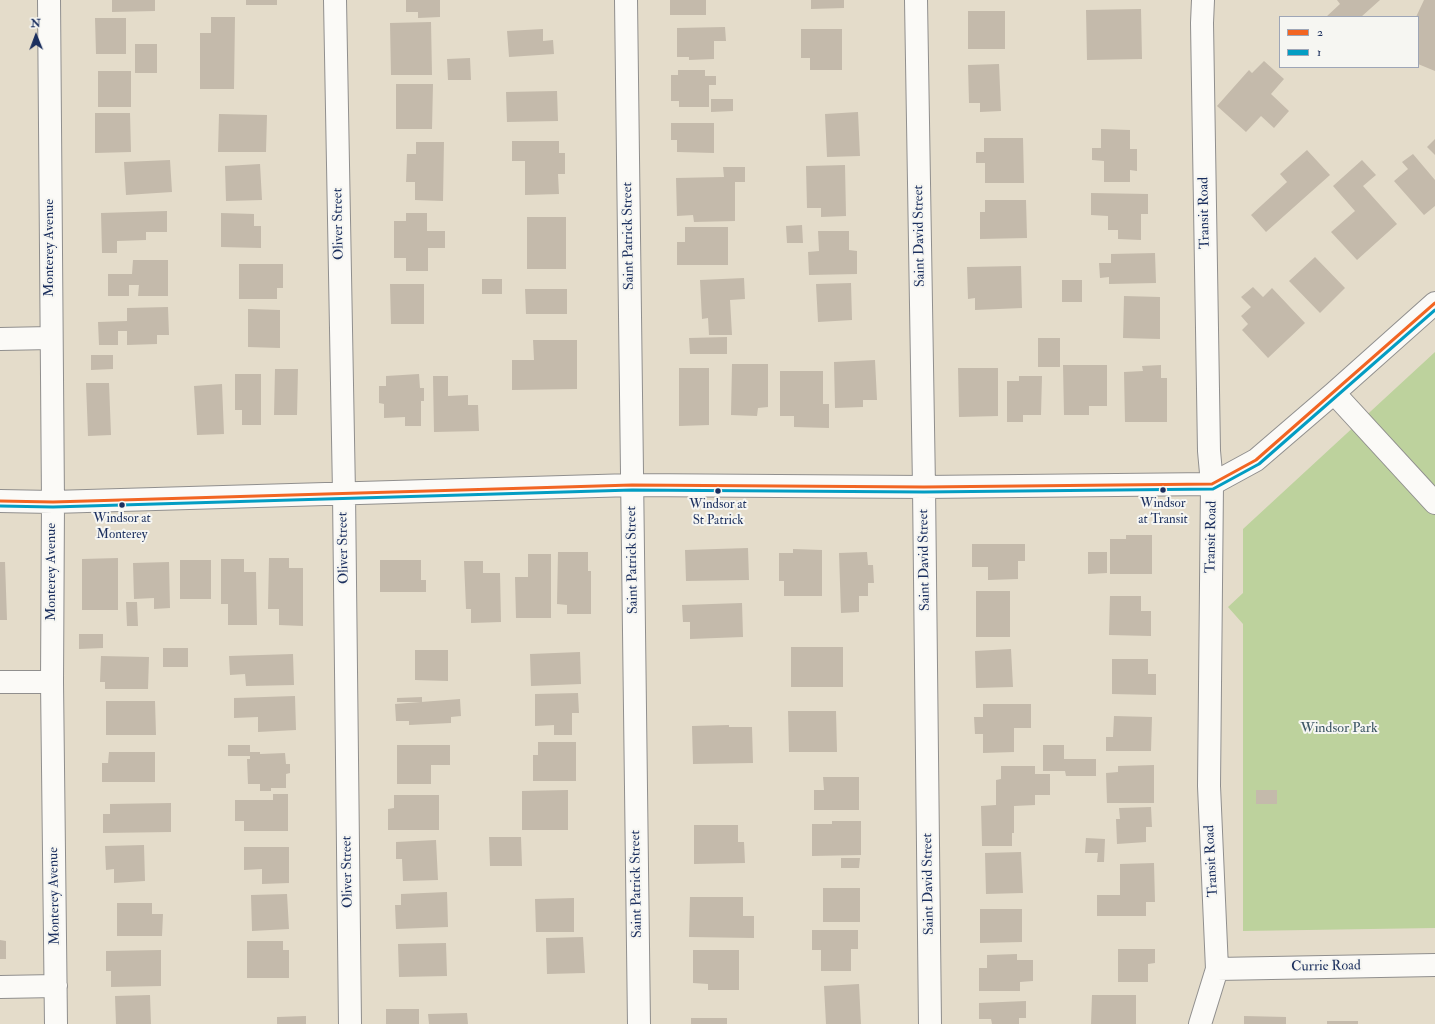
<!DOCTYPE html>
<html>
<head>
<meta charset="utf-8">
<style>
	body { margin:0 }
	#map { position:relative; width:1435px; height:1024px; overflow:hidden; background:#e4dcca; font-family:"IM FELL Double Pica",serif }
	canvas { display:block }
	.legend { position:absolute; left:1279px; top:16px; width:140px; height:52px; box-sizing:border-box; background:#f6f6f2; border:1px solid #9ea6b7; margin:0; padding:5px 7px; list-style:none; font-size:12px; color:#1b2f5e }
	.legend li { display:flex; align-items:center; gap:8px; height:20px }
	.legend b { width:20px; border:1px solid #9ea6b7 }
	.north { position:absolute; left:16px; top:16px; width:40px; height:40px; -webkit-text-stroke:3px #f6f6f2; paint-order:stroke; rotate:359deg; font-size:11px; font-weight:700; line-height:16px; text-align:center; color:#1b2f5e }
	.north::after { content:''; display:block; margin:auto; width:14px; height:18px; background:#1b2f5e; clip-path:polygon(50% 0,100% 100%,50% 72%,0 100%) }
</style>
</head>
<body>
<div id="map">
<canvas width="1435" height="1024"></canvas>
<ul class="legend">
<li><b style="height:5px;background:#f26522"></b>2</li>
<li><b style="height:5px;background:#039dc3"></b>1</li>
</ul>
<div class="north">N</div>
</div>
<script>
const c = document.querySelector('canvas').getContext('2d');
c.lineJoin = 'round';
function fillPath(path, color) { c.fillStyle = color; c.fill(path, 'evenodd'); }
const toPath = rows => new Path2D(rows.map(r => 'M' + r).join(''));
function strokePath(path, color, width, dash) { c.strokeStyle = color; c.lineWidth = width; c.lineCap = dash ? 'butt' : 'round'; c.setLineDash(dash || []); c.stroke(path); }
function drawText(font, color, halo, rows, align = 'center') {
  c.font = font + ' "IM FELL Double Pica",serif'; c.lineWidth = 4; c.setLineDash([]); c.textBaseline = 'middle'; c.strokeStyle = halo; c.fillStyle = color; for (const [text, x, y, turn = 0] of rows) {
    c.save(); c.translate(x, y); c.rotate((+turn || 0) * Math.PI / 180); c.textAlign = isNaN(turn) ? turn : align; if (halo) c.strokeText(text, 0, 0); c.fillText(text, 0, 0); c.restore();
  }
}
fillPath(toPath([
	[1435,352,1435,928,1243,931,1243,624,1228,607,1243,593,1243,529]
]), '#bdd29d');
fillPath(toPath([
	[112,0,155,0,155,11,112,12],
	[246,0,277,0,277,5,246,5],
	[406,0,440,0,440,17,418,18,418,12,406,12],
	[670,0,706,0,706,15,670,15],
	[811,0,844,0,844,8,811,9],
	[1337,0,1380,0,1361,17,1326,17,1340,4],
	[1424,0,1435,0,1435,71,1418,64,1418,17,1416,17],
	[1141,9,1142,59,1087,60,1086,10],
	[968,11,1005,11,1005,49,968,49],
	[211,17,235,17,234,89,200,89,200,33,211,33],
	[95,18,126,18,126,54,96,54],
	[431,22,432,75,391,75,390,23],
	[725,27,726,41,714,41,714,59,689,60,689,57,677,57,677,28],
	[543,29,543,41,553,40,554,54,509,57,507,31],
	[801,29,842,29,842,70,810,70,810,58,801,58],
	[135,44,157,44,157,73,135,73],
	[470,58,471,80,448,80,447,59],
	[1264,61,1284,79,1271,94,1289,111,1274,128,1261,116,1246,132,1217,106,1249,70,1252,73],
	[999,64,1001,111,980,112,980,103,969,103,968,65],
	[678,70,705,70,705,76,716,76,716,85,709,85,709,107,679,107,679,101,671,101,671,75,678,75],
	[98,71,131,71,131,107,98,107],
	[396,84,433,84,432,129,396,129],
	[557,91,558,121,507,122,506,92],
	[711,99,733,99,733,111,711,112],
	[858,112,860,156,827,157,825,114],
	[95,113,130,113,131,152,95,153],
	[219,114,267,115,266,152,218,152],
	[671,123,714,123,714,153,677,152,677,140,671,140],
	[1101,129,1130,130,1130,149,1137,149,1137,171,1130,170,1130,182,1104,182,1104,161,1092,160,1092,148,1101,148],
	[984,138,1023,138,1024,183,985,183,985,163,976,163,976,152,984,152],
	[1435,139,1435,155,1427,147],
	[512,141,559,141,559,153,565,153,565,174,558,174,559,194,525,195,525,161,512,161],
	[416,142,444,142,443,201,415,200,415,182,406,182,407,154,416,154],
	[1307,150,1330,175,1266,232,1251,215,1287,182,1280,174],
	[1413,154,1435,180,1435,206,1424,215,1394,181,1408,169,1402,162],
	[170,160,172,192,126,195,124,162],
	[1362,160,1376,175,1363,186,1397,224,1357,260,1331,232,1355,211,1333,186],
	[260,164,262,200,226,201,225,166],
	[845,165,846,216,821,217,821,208,807,208,806,166],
	[723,167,745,167,745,182,735,182,735,221,694,222,693,215,677,216,676,178,724,177],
	[1091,193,1148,194,1148,214,1141,214,1141,240,1118,239,1118,230,1108,230,1108,216,1091,215],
	[985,200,1026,200,1027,238,980,239,980,212,985,212],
	[167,211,167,232,146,232,146,240,117,241,117,253,102,253,101,213],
	[221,213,254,214,254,226,261,226,261,248,221,247],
	[406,213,427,213,427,231,445,231,445,248,428,248,428,271,406,271,406,258,394,258,394,221,406,221],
	[527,217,566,217,566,269,527,269],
	[802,225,803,243,787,243,786,226],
	[685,227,728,227,728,265,677,265,677,242,685,242],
	[818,231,849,231,849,250,857,251,857,274,809,275,808,252,819,251],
	[1155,253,1156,283,1109,284,1109,277,1100,278,1099,263,1111,263,1111,254],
	[1315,257,1345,288,1320,313,1289,281],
	[133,260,168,260,168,296,138,296,139,285,129,285,129,296,108,296,108,274,132,274],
	[239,264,283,264,283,288,277,288,277,299,239,299],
	[1021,266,1022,308,975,310,975,298,968,299,967,267],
	[744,278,745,299,730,300,732,335,709,335,708,318,702,319,700,280],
	[482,279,502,279,502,294,482,294],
	[1062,280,1082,280,1082,302,1062,302],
	[851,283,852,320,818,322,816,284],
	[390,284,424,284,424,324,391,324],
	[1253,287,1263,297,1272,288,1305,323,1268,358,1242,330,1248,324,1241,316,1251,307,1241,297],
	[525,289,567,289,567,314,526,314],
	[1124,296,1160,297,1160,339,1123,338],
	[168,307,169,335,157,335,157,344,127,345,127,331,118,331,118,345,99,345,98,322,127,321,127,308],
	[248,309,280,310,280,348,248,347],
	[727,337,727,354,690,354,689,338],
	[1038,338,1060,338,1060,367,1038,367],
	[533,340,577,340,577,389,512,390,512,360,534,360],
	[91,355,113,355,113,369,91,370],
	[875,360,877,400,863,400,863,407,835,408,834,362],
	[732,364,768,364,768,407,758,408,757,416,731,415],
	[1063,365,1107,365,1107,406,1089,406,1089,415,1064,415],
	[1161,365,1161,378,1167,378,1167,422,1125,422,1124,372,1143,371,1142,366],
	[679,368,709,368,709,425,679,426],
	[958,368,998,368,998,416,959,417],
	[275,369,298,369,297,415,274,415],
	[780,371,823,371,823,404,829,404,829,428,794,427,794,416,780,416],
	[235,374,261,374,261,425,242,425,242,410,235,410],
	[419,374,420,388,424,388,424,401,421,401,421,426,405,426,405,417,384,418,384,404,379,403,379,386,386,386,386,376],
	[433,376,448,376,448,396,468,395,468,405,478,405,479,431,434,432],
	[1019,376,1042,376,1041,415,1023,415,1023,422,1007,422,1007,381,1019,381],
	[86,383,109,383,111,435,88,436],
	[222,384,224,434,197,435,194,386],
	[1126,535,1152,535,1152,574,1110,574,1110,539,1126,539],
	[972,544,1025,544,1025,561,1018,561,1018,579,988,580,988,567,972,567],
	[748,548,749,580,686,581,685,550],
	[793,549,822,550,822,596,784,596,784,581,779,581,779,553,793,553],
	[558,552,588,552,588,571,591,571,591,614,567,614,567,605,557,604],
	[867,552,868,565,873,565,874,583,868,583,868,596,859,596,859,612,841,613,839,553],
	[1088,552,1107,552,1107,573,1088,574],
	[528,554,551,554,551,618,516,618,515,577,528,577],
	[118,558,118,610,82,610,82,559],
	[269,558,289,558,289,568,303,568,303,626,279,625,279,609,268,609],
	[221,559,244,559,244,572,256,572,257,625,228,625,228,604,221,604],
	[180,560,211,560,211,599,180,599],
	[380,560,421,560,421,580,426,580,426,592,380,592],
	[464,561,483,561,483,573,500,573,501,622,471,623,471,609,466,609],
	[0,562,5,562,7,620,0,620],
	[169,562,170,608,154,609,154,598,134,599,133,563],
	[976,591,1010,591,1010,637,976,637],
	[1110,596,1141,596,1141,611,1151,611,1151,636,1109,635],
	[126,602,137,602,138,626,127,626],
	[742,603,743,637,690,639,690,622,683,622,682,605],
	[79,634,103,634,103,648,79,649],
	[791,647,843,647,843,687,791,687],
	[163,648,188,648,188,667,163,667],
	[1011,649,1013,687,976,688,975,651],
	[415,650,448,650,448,681,415,680],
	[580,652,581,684,531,686,530,654],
	[293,654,294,685,246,686,245,674,230,675,229,656],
	[101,656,149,657,148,689,105,689,105,682,100,682],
	[1112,659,1148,659,1148,674,1156,674,1156,695,1112,694],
	[578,693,579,713,572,713,572,735,554,735,554,725,535,726,535,694],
	[295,696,296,730,258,732,258,717,234,718,234,698],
	[422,697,422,702,397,702,397,698],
	[460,699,461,716,451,717,451,723,409,725,409,721,396,721,395,704],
	[106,701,155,701,156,735,106,735],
	[983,704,1031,704,1031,728,1014,728,1014,752,983,753,983,734,975,734,974,717,983,717],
	[788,711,836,711,837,752,789,752],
	[1114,716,1152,717,1151,751,1106,751,1106,737,1113,737],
	[729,725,729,727,752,727,753,763,693,764,692,726],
	[538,742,576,742,576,781,533,781,533,755,538,755],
	[228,745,250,745,250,752,260,752,260,754,285,753,286,764,290,764,290,773,286,774,286,788,271,788,271,791,260,791,260,784,248,784,247,759,250,759,250,756,228,756],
	[397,745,450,745,450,765,431,765,431,784,397,784],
	[1043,745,1064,745,1064,759,1096,759,1096,776,1066,776,1065,771,1043,771],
	[109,752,155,752,155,782,102,782,102,763,108,763],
	[1154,765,1154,803,1107,803,1106,773,1118,772,1118,766],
	[1001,766,1035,766,1035,774,1050,774,1050,795,1035,795,1035,805,1014,806,1014,833,1012,833,1012,846,982,846,981,806,996,805,996,780,1001,779],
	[823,777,859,777,859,810,814,810,814,790,824,790],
	[568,790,568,830,522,830,522,791],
	[1256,790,1277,790,1277,804,1256,804],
	[273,794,288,794,288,831,244,831,244,821,235,821,235,800,273,800],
	[394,795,439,795,439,830,388,830,388,809,394,808],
	[171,803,171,832,103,833,103,814,110,814,110,804],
	[1151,807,1152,827,1146,827,1146,842,1117,844,1116,819,1120,819,1119,808],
	[832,821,861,821,861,855,812,856,812,824,832,824],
	[694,825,738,825,738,842,744,842,745,863,694,864],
	[489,837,521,837,522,866,490,866],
	[1086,838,1105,839,1104,862,1097,862,1098,853,1085,853],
	[436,840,438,880,403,881,402,859,396,859,396,842],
	[144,845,145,881,114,883,114,869,106,870,105,846],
	[244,847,289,847,289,883,262,884,262,869,244,870],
	[1021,852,1023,893,986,894,985,853],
	[841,858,860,858,859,868,841,868],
	[1154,863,1155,902,1146,902,1146,916,1097,916,1097,895,1120,895,1120,864],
	[823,888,860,888,860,922,823,922],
	[447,892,448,927,396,929,395,905,401,905,401,894],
	[287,894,289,929,252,931,251,895],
	[690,897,743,897,743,916,754,916,754,938,689,937],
	[574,898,574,932,536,932,535,899],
	[117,903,152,903,152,914,163,914,162,936,117,936],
	[980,909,1022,909,1022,942,980,943],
	[812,930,858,930,858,949,851,949,851,971,821,971,821,950,812,950],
	[583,937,585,973,547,974,546,938],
	[0,940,6,941,6,959,0,959],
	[247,941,283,941,283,950,289,950,289,978,247,978],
	[446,943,447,976,399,977,398,944],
	[1118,949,1155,949,1155,963,1148,964,1148,982,1118,982],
	[161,950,161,986,111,987,111,971,106,971,106,951],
	[693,950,739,950,739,990,708,990,708,984,693,983],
	[1017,954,1017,960,1033,960,1033,981,1020,982,1020,991,979,991,979,968,987,968,987,955],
	[859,984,861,1024,826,1024,824,986],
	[150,995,151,1024,116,1024,115,996],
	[1092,995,1136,995,1136,1024,1091,1024],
	[1026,1001,1026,1018,1019,1018,1019,1024,992,1024,991,1019,979,1019,979,1003],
	[386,1009,419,1009,419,1024,386,1024],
	[467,1013,468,1024,429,1024,428,1014],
	[306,1016,306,1024,277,1024,277,1017],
	[1244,1016,1286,1017,1286,1024,1244,1024],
	[691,1018,727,1018,727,1024,691,1024],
	[1327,1021,1358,1021,1358,1024,1327,1024]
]), '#c4baab');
const minor = toPath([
	[49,0,53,502,52,682,56,1024],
	[335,0,344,493,350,1024],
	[626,0,639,1024],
	[916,0,924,487,930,1024],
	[0,339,51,338],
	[1334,393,1435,503],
	[0,501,53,502,632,485,924,487,1212,484,1256,460,1334,393,1435,303],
	[0,682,52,682],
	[1217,969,1435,965],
	[0,987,56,986],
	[1200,1024,1217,969,1209,786,1212,484,1209,451,1202,23,1203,0]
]);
strokePath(minor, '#908f8e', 24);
strokePath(minor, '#fbfaf7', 22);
strokePath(toPath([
	[0,501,53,502,632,485,924,487,1212,484,1256,460,1435,303]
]), '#f26522', 3);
strokePath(toPath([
	[0,506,53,507,632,490,924,492,1213,489,1259,464,1435,310]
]), '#039dc3', 3);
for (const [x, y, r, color] of [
	[1163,490,3.5,"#1b2f5e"],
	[718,491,3.5,"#1b2f5e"],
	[122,505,3.5,"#1b2f5e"]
]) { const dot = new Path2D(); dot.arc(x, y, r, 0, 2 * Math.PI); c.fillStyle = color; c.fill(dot); strokePath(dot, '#f6f6f2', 1.5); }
drawText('13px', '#1b2f5e', '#f6f6f2', [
	["Windsor",1163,504],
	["at Transit",1163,520],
	["Windsor at",718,505],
	["St Patrick",718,521],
	["Windsor at",122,519],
	["Monterey",122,535]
]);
drawText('14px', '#1b2f5e', '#f6f6f2', [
	["Transit Road",1205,213,-91],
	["Oliver Street",339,224,-91],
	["Saint Patrick Street",629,236,-91],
	["Saint David Street",920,236,-91],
	["Monterey Avenue",50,248,-90],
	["Transit Road",1212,537,-89],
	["Oliver Street",344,548,-91],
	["Saint Patrick Street",633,560,-91],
	["Saint David Street",925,560,-91],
	["Monterey Avenue",52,572,-90],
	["Transit Road",1212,861,-93],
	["Oliver Street",348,872,-91],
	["Saint Patrick Street",637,884,-91],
	["Saint David Street",929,884,-91],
	["Monterey Avenue",55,896,-91],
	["Currie Road",1326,967,-1]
]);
drawText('14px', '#3c5664', '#f6f6f2', [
	["Windsor Park",1339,729]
]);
</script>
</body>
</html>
